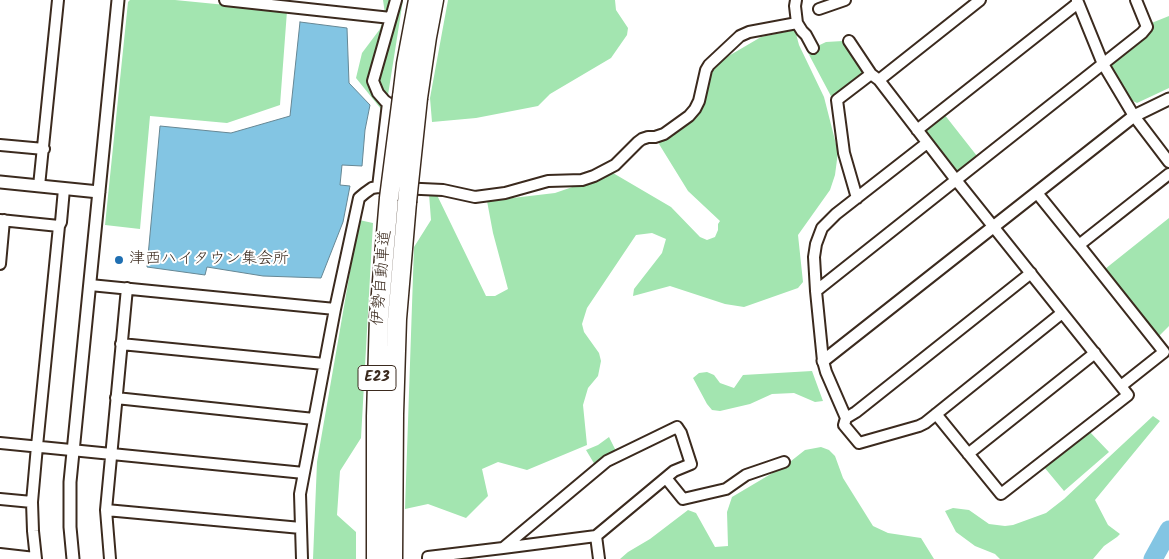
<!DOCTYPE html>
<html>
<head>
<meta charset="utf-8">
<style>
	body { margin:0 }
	canvas { display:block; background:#fff }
</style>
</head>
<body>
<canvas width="1169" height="559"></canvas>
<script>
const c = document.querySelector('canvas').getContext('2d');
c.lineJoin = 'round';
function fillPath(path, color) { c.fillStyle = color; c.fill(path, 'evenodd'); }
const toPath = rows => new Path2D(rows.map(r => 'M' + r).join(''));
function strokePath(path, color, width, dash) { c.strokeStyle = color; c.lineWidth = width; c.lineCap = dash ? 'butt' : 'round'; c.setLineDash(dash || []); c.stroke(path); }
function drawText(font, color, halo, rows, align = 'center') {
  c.font = font + ' Kalam,"Klee One",sans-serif'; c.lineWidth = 4; c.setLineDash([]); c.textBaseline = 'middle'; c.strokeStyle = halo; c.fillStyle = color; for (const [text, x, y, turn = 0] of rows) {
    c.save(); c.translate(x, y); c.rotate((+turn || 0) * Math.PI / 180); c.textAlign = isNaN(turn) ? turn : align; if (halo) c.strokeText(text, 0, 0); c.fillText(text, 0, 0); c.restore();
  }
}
fillPath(toPath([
	[130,0,175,0,287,11,280,105,227,123,150,116,140,229,105,225,128,2],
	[383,0,403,0,385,114,356,78,362,53,380,29,385,14],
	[448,0,615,0,616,10,628,28,627,35,611,58,550,94,538,106,476,118,432,122,430,98],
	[1169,16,1169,88,1137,103,1129,99,1111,68,1111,62,1151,30,1149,24],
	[795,30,799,45,824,97,838,152,835,175,830,190,798,235,803,282,798,288,744,307,725,304,670,286,633,296,634,289,662,253,666,239,652,233,636,235,587,308,582,324,584,332,599,353,601,361,598,376,588,388,583,405,587,445,527,470,498,462,482,469,488,496,466,518,428,504,405,509,414,247,431,220,429,194,436,193,486,296,495,296,508,289,493,233,487,201,555,193,613,173,671,207,700,237,707,240,715,237,718,230,718,224,720,221,688,191,659,144,660,140,683,124,709,73,720,61,761,37],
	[843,41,864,70,864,74,832,98,807,51,826,42],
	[944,114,977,156,960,171,955,170,925,133,927,128],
	[1169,218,1169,326,1158,337,1105,269],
	[359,220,373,223,361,438,340,471,337,515,356,532,356,559,313,559,317,462],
	[812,371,823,401,815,402,794,393,772,394,750,404,720,411,712,410,707,404,693,378,699,373,707,372,714,375,720,383,734,388,743,375],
	[1153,416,1160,421,1095,500,1108,525,1120,534,1117,537,1104,546,1093,559,1000,559,995,554,975,546,956,532,945,511,953,508,969,510,989,524,1005,526,1013,525,1046,513,1064,499],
	[1089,431,1109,452,1064,491,1044,467],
	[609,437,616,451,595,465,586,450,598,445],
	[821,447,829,450,835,456,843,478,873,526,888,533,921,538,934,559,620,559,628,552,650,539,688,510,696,513,715,547,728,546,727,512,732,497,786,465,805,450]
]), '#a3e5b0');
const water = toPath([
	[300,22,347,28,349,83,370,105,365,130,362,166,342,165,340,185,350,186,343,222,321,278,263,276,207,267,205,275,147,267,160,126,231,133,290,116,300,22]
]);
fillPath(water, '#83c5e3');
strokePath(water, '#668794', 1);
strokePath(toPath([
	[1153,558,1154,559]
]), '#668794', 3);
strokePath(toPath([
	[1153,559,1169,530]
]), '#83c5e3', 19);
const minor = toPath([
	[225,0,391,18],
	[1077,0,1103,64,1134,116,1169,162],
	[819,9,845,0],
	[797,23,802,31,806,35,813,48],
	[849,41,871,74],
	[879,80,980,0],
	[917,130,1078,3],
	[0,145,44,149],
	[39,186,58,0],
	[378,187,443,190,475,197,505,193,548,181,582,180,594,176,615,165,638,142,642,139,648,137,655,137,664,134,689,116,695,109,699,101,706,70,709,65,740,36,749,32,797,23,795,6,796,0],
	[1037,193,1079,245],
	[857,198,844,153,837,100,871,74,879,80,956,180,1128,395,1001,494,936,414],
	[0,220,59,226],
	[0,264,4,220],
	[1031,273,856,412,846,418,844,425,859,443,919,426,925,423,1062,313],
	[90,285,335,309,300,494,302,559],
	[816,291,956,180,1142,33,1147,27,1136,0],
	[335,309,359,198,365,193,372,188,378,187,388,103,385,101,378,93,373,81,396,0],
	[121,344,324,364],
	[1121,386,1164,352,1079,245,1169,174],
	[116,398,314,419],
	[846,418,826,372,823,361,816,291,814,257,816,244,822,228,836,214,927,143],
	[0,443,304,473],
	[968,454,1095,353],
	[666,478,683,499,726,489,746,475,784,462],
	[0,499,32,502],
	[106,510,301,528],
	[596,536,599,559],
	[0,554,35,558],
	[36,559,33,531,32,502,37,446,59,226,61,222,64,189],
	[110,559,106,510,127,288],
	[428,559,428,557,503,548,596,536,674,471,691,464,681,433,677,427,607,461,503,548]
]);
const tertiary = toPath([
	[0,182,99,192],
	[823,361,1134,116,1169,99],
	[73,559,70,527,70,482,118,0]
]);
const motorway = toPath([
	[402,97,406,64,418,0],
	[418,98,427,37,434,0],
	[376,559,376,416,379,317,389,198],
	[393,559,394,414,397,319,407,202]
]);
strokePath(minor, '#3b2a1e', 14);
strokePath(tertiary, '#3b2a1e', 15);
strokePath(motorway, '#3b2a1e', 21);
strokePath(minor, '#fff', 10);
strokePath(tertiary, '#fff', 11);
strokePath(motorway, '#fff', 18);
const motorwayBridge = toPath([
	[389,198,402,97],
	[407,202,418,98]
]);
strokePath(motorwayBridge, '#3b2a1e', 21, []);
strokePath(motorwayBridge, '#fff', 18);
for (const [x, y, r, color] of [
	[119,260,5,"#1f6fb2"]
]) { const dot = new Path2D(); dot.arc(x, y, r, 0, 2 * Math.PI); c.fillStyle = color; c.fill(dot); strokePath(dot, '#fff', 2); }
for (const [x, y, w] of [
	[377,378,38]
]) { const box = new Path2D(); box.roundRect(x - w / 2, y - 12.5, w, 25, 4); c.fillStyle = '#fff'; c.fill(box); strokePath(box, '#3b2a1e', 1); }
drawText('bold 15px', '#3b2a1e', null, [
	["E23",377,378]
]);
drawText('16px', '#3b2a1e', '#fff', [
	["津西ハイタウン集会所",129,260]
], 'left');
drawText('16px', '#3b2a1e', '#fff', [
	["伊勢自動車道",383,278,-85]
]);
</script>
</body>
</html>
